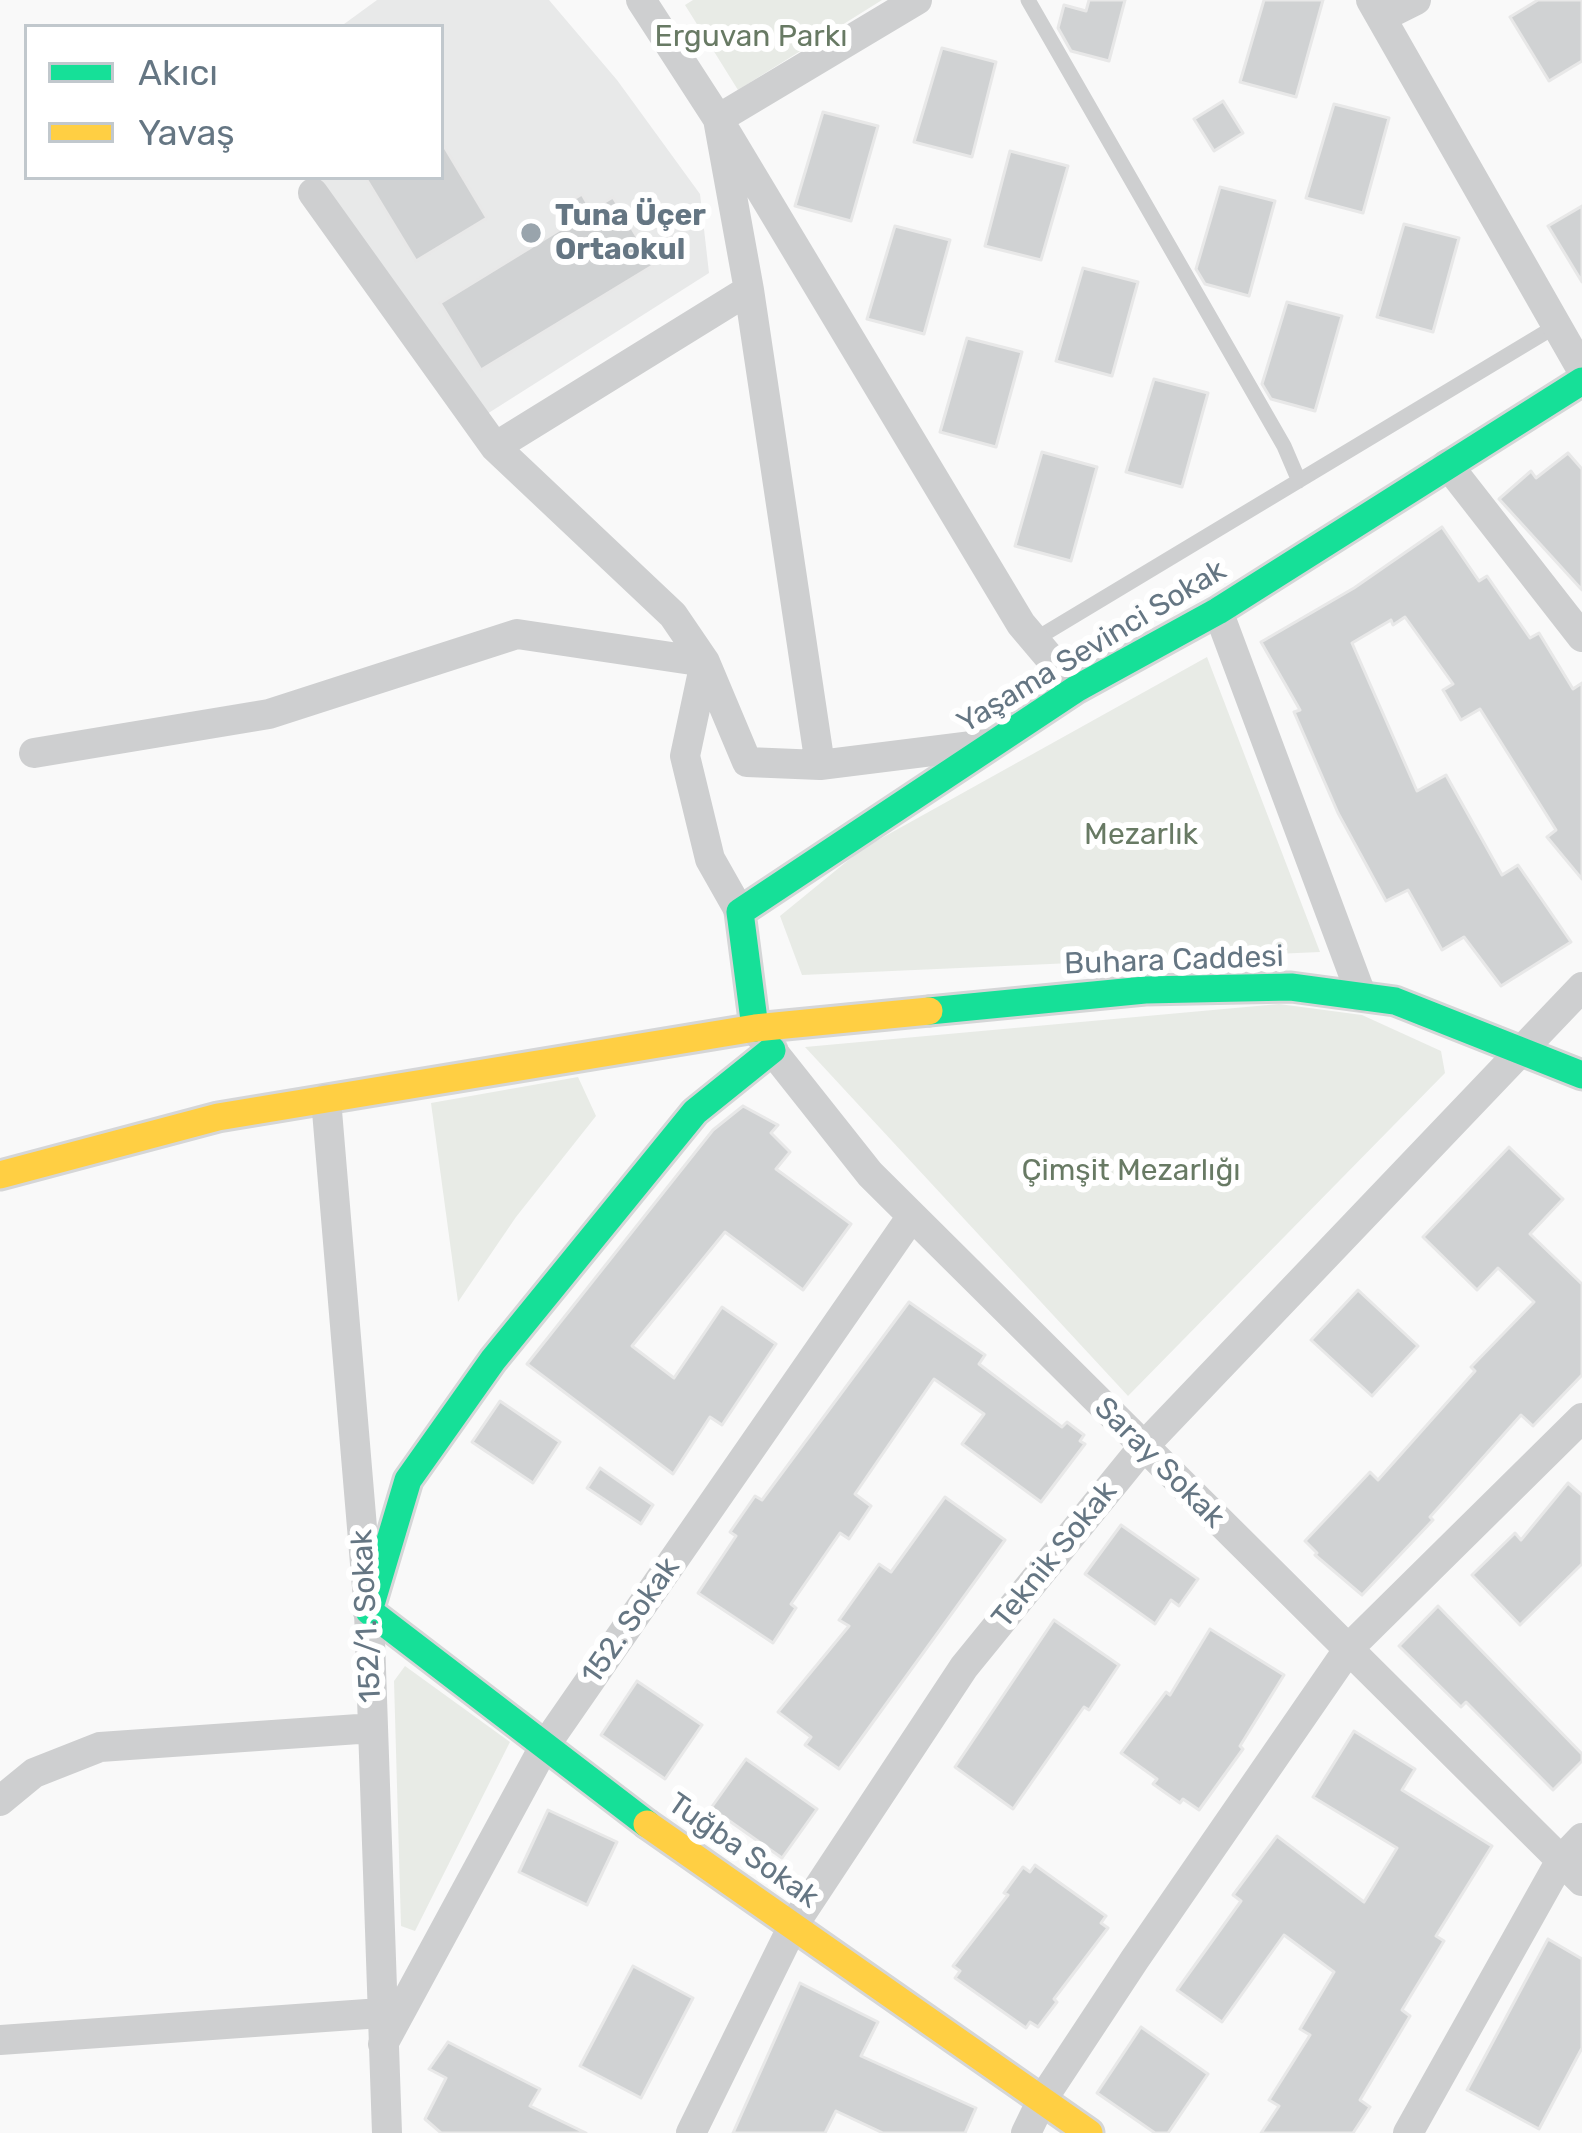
<!DOCTYPE html>
<html>
<head>
<meta charset="utf-8">
<style>
	body { margin:0 }
	#map { position:relative; width:1582px; height:2133px; overflow:hidden; background:#f9f9f9; font-family:Rubik,sans-serif }
	canvas { display:block }
	.legend { position:absolute; left:24px; top:24px; width:420px; height:156px; box-sizing:border-box; background:#fff; border:3px solid #c1c8cd; margin:0; padding:15px 21px; list-style:none; font-size:36px; color:#657683 }
	.legend li { display:flex; align-items:center; gap:24px; height:60px }
	.legend b { width:60px; border:3px solid #c1c8cd }
</style>
</head>
<body>
<div id="map">
<canvas width="1582" height="2133"></canvas>
<ul class="legend">
<li><b style="height:15px;background:#16e098"></b>Akıcı</li>
<li><b style="height:15px;background:#ffcf43"></b>Yavaş</li>
</ul>
</div>
<script>
const c = document.querySelector('canvas').getContext('2d');
c.lineJoin = 'round';
function fillPath(path, color) { c.fillStyle = color; c.fill(path, 'evenodd'); }
const toPath = rows => new Path2D(rows.map(r => 'M' + r).join(''));
function strokePath(path, color, width, dash) { c.strokeStyle = color; c.lineWidth = width; c.lineCap = dash ? 'butt' : 'round'; c.setLineDash(dash || []); c.stroke(path); }
function drawText(font, color, halo, rows, align = 'center') {
  c.font = font + ' Rubik,sans-serif'; c.lineWidth = 12; c.setLineDash([]); c.textBaseline = 'middle'; c.strokeStyle = halo; c.fillStyle = color; for (const [text, x, y, turn = 0] of rows) {
    c.save(); c.translate(x, y); c.rotate((+turn || 0) * Math.PI / 180); c.textAlign = isNaN(turn) ? turn : align; if (halo) c.strokeText(text, 0, 0); c.fillText(text, 0, 0); c.restore();
  }
}
fillPath(toPath([
	[377,0,549,0,617,80,700,194,709,273,487,414,317,177,441,177,441,27,340,27]
]), '#e8e9e9');
fillPath(toPath([
	[693,0,882,0,738,90,685,5],
	[1207,657,1320,952,802,975,780,916,862,849],
	[1279,1004,1362,1015,1441,1051,1445,1073,1128,1396,805,1047],
	[578,1077,596,1116,516,1217,458,1302,431,1103],
	[405,1666,510,1742,415,1931,401,1926,394,1681]
]), '#e8ebe6');
const building = toPath([
	[1089,0,1125,0,1109,61,1071,51,1058,28,1064,5,1086,11,1089,0],
	[1264,0,1323,0,1296,97,1240,82,1264,0],
	[1538,0,1582,0,1582,61,1549,81,1510,17,1538,0],
	[942,48,996,62,972,157,914,142,942,48],
	[1223,101,1243,133,1214,151,1194,119,1223,101],
	[1334,104,1389,118,1363,213,1306,198,1334,104],
	[823,112,878,126,851,221,795,206,823,112],
	[441,141,487,218,416,261,365,177,441,177,441,141],
	[1010,151,1068,166,1041,260,985,246,1010,151],
	[1220,187,1275,201,1249,296,1205,284,1196,269,1220,187],
	[582,194,591,210,613,197,654,265,481,370,440,303,564,227,554,211,582,194],
	[1582,206,1582,282,1548,226,1582,206],
	[1404,224,1459,238,1433,332,1377,317,1404,224],
	[895,226,950,240,924,334,867,319,895,226],
	[1083,268,1138,282,1112,376,1056,361,1083,268],
	[1287,302,1342,316,1315,411,1271,399,1262,384,1287,302],
	[967,338,1022,352,996,447,940,432,967,338],
	[1154,379,1208,393,1182,487,1126,472,1154,379],
	[1042,452,1097,467,1071,561,1015,546,1042,452],
	[1568,453,1582,469,1582,590,1499,499,1531,471,1536,478,1568,453],
	[1442,527,1479,581,1487,576,1530,638,1539,633,1573,689,1582,683,1582,879,1547,837,1556,830,1480,709,1461,720,1443,690,1453,684,1405,617,1393,625,1391,620,1352,643,1417,791,1446,775,1502,875,1518,865,1571,942,1501,986,1464,937,1442,950,1408,890,1386,901,1338,813,1294,712,1300,710,1261,642,1354,588,1442,527],
	[743,1106,778,1125,771,1133,790,1152,776,1169,851,1224,803,1290,725,1232,632,1346,674,1378,722,1307,776,1344,722,1425,710,1417,673,1474,527,1364,713,1130,743,1106],
	[1509,1147,1563,1199,1530,1234,1582,1284,1582,1375,1533,1426,1521,1415,1430,1517,1433,1520,1362,1595,1315,1555,1317,1553,1305,1541,1370,1472,1378,1480,1475,1371,1471,1367,1534,1302,1498,1268,1477,1290,1423,1237,1509,1147],
	[1358,1290,1418,1346,1372,1396,1311,1340,1358,1290],
	[909,1302,985,1355,979,1364,1062,1427,1067,1422,1084,1435,1080,1441,1085,1444,1041,1502,962,1444,984,1414,934,1379,855,1494,871,1506,849,1539,840,1533,791,1604,796,1608,773,1643,698,1593,736,1536,730,1532,755,1496,762,1500,909,1302],
	[500,1401,560,1442,533,1483,472,1442,500,1401],
	[600,1468,653,1505,641,1524,587,1488,600,1468],
	[1568,1483,1582,1495,1582,1564,1520,1625,1472,1575,1515,1533,1521,1540,1568,1483],
	[945,1497,1005,1540,839,1769,805,1745,811,1737,778,1712,849,1626,839,1620,879,1564,891,1572,945,1497],
	[1121,1525,1198,1579,1179,1606,1171,1600,1155,1624,1085,1574,1121,1525],
	[1438,1606,1582,1754,1582,1761,1553,1790,1466,1702,1461,1707,1399,1646,1438,1606],
	[1054,1620,1119,1665,1089,1710,1084,1707,1013,1809,955,1767,1054,1620],
	[1210,1629,1284,1675,1240,1746,1243,1749,1199,1810,1183,1799,1180,1803,1153,1784,1157,1779,1121,1753,1166,1692,1170,1695,1210,1629],
	[637,1681,702,1725,665,1779,601,1735,637,1681],
	[1354,1731,1415,1769,1402,1790,1492,1846,1436,1936,1444,1941,1402,2010,1410,2016,1360,2100,1370,2107,1353,2133,1261,2133,1279,2106,1269,2100,1310,2035,1300,2029,1334,1972,1284,1935,1222,2022,1177,1990,1241,1901,1233,1895,1277,1836,1364,1902,1397,1848,1313,1797,1354,1731],
	[746,1759,817,1809,782,1858,711,1808,746,1759],
	[548,1810,617,1842,587,1905,519,1872,548,1810],
	[1035,1865,1106,1916,1101,1923,1108,1928,1054,1999,1057,2002,1038,2027,1030,2022,1026,2028,955,1978,960,1971,953,1966,1008,1895,1004,1893,1023,1867,1030,1872,1035,1865],
	[1548,1939,1582,1959,1582,2048,1539,2129,1467,2090,1548,1939],
	[633,1966,693,1998,641,2098,580,2066,633,1966],
	[800,1983,878,2022,861,2056,976,2108,965,2133,883,2133,836,2111,825,2133,733,2133,800,1983],
	[1141,2027,1208,2074,1168,2133,1155,2133,1097,2093,1141,2027],
	[448,2042,540,2089,530,2106,586,2133,441,2133,425,2119,446,2078,429,2069,448,2042]
]);
fillPath(building, '#d0d2d3');
strokePath(building, '#e8e8e8', 3);
const fast = toPath([
	[929,1011,1145,990,1291,987,1395,1001,1582,1075],
	[755,1028,740,912,1076,689,1218,611,1582,381],
	[647,1824,369,1611,408,1480,493,1360,695,1112,772,1050]
]);
const slow = toPath([
	[0,1175,218,1117,755,1028,929,1011],
	[647,1824,1089,2133]
]);
strokePath(fast, '#d5d6d7', 33);
strokePath(slow, '#d5d6d7', 33);
strokePath(toPath([
	[1028,0,1284,446,1299,481],
	[1034,640,1556,326]
]), '#cecfd0', 15);
strokePath(toPath([
	[641,0,718,119,1021,624,1076,689],
	[1371,0,1582,370],
	[1382,17,1416,0],
	[313,193,495,447,673,615,705,662,747,762,820,765,988,744],
	[495,447,749,290],
	[1447,464,1582,637],
	[1218,611,1362,997],
	[34,753,269,714,517,634,705,662,685,756,710,859,740,912],
	[820,765,749,290,718,119,917,0],
	[759,1034,870,1174,1582,1881],
	[326,1099,369,1611,387,2133],
	[0,1801,34,1773,100,1747,373,1728],
	[0,2040,381,2013],
	[383,2044,544,1747,912,1216],
	[691,2133,793,1926,964,1667,1143,1447,1582,987],
	[1026,2133,1042,2100,1135,1959,1350,1647,1582,1418],
	[1408,2133,1561,1860,1582,1838]
]), '#cecfd0', 30);
strokePath(fast, '#16e098', 27);
strokePath(slow, '#ffcf43', 27);
for (const [x, y, r, color] of [
	[531,233,12,"#99a4ac"]
]) { const dot = new Path2D(); dot.arc(x, y, r, 0, 2 * Math.PI); c.fillStyle = color; c.fill(dot); strokePath(dot, '#fff', 4.5); }
drawText('30px', '#687a64', '#fff', [
	["Erguvan Parkı",751,37],
	["Mezarlık",1141,835],
	["Çimşit Mezarlığı",1131,1171]
]);
drawText('bold 30px', '#657683', '#fff', [
	["Tuna Üçer",555,216],
	["Ortaokul",555,250]
], 'left');
drawText('30px', '#657683', '#fff', [
	["Yaşama Sevinci Sokak",1092,647,-31],
	["Buhara Caddesi",1174,961,-2],
	["Saray Sokak",1159,1463,45],
	["Teknik Sokak",1055,1555,-51],
	["152/1. Sokak",367,1616,-93],
	["152. Sokak",631,1621,-55],
	["Tuğba Sokak",743,1851,35]
]);
</script>
</body>
</html>
